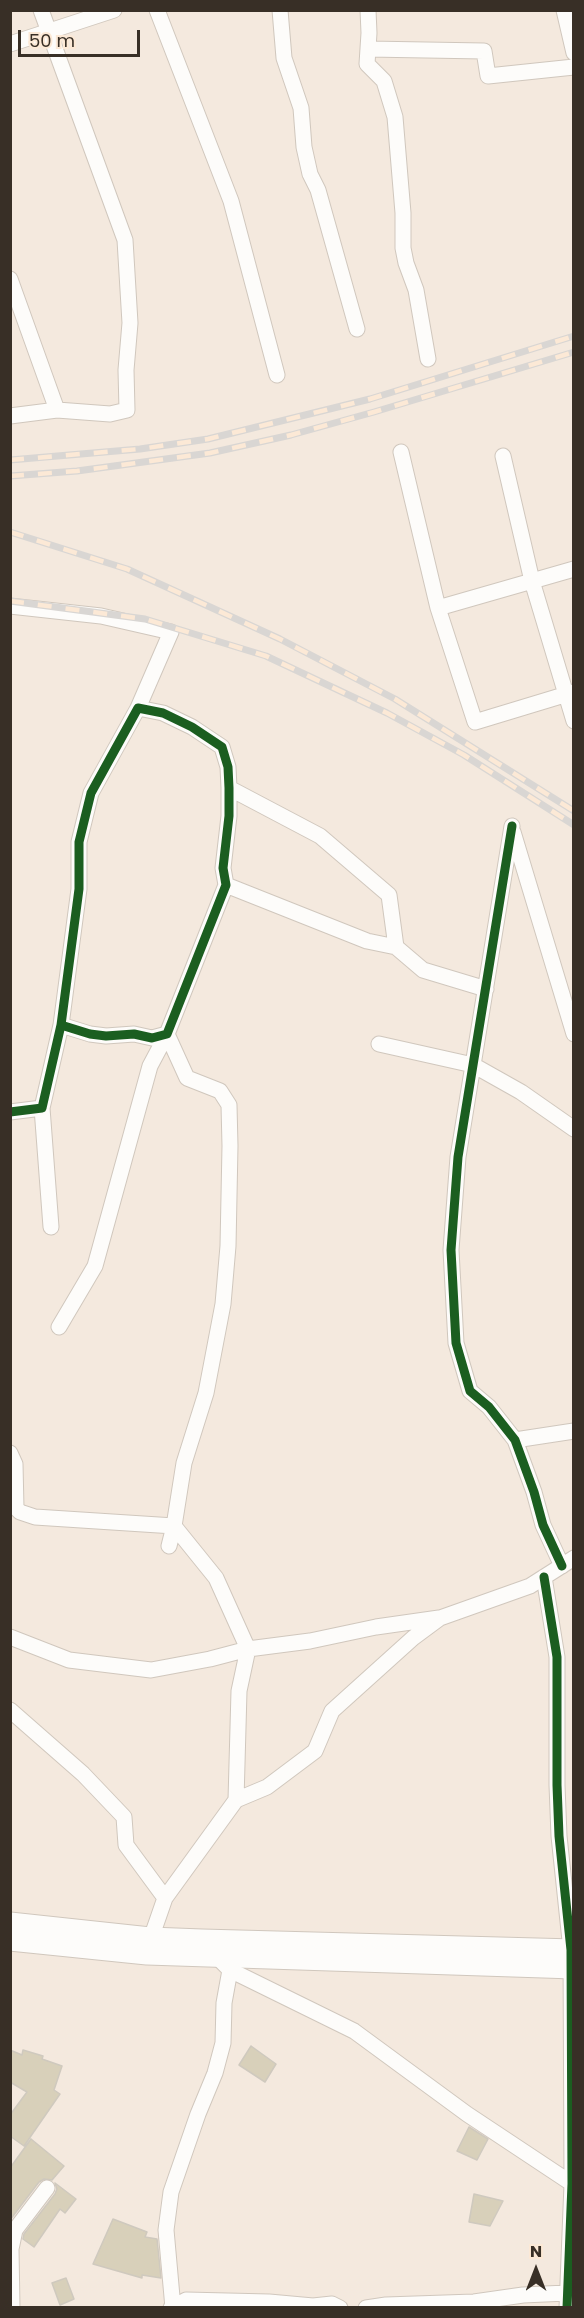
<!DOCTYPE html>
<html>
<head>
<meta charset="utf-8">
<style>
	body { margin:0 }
	#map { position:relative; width:584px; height:2318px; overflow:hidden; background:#f4e9de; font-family:Poppins,sans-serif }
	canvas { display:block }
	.frame { position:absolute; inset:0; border:12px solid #382f26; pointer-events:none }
	.north { position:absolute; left:506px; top:2240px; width:60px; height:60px; -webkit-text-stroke:4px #fce9d6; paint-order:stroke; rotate:0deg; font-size:16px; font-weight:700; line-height:24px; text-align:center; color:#382f26 }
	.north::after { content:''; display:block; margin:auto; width:21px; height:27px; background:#382f26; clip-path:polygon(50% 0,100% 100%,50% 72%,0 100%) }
	.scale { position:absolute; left:18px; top:30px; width:122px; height:27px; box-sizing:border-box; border:3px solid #382f26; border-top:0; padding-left:8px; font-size:18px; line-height:21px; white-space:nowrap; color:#382f26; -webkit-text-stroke:4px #fce9d6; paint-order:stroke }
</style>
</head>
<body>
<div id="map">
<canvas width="584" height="2318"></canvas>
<div class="frame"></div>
<div class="north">N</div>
<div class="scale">50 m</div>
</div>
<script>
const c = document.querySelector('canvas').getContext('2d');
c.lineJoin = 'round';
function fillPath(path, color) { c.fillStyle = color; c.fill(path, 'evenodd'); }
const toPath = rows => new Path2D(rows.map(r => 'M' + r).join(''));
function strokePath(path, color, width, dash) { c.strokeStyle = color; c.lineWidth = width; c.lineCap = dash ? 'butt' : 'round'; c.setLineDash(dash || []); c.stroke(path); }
const building = toPath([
	[251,2046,276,2064,265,2082,239,2065,251,2046],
	[10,2050,22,2055,23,2050,43,2056,42,2059,62,2066,54,2090,60,2094,24,2146,10,2136,10,2115,27,2092,10,2082,10,2050],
	[469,2127,488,2139,477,2160,457,2151,469,2127],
	[31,2139,64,2166,52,2180,44,2179,39,2182,10,2220,10,2168,31,2139],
	[55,2183,76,2199,65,2213,60,2209,34,2247,23,2239,24,2234,55,2194,57,2189,55,2183],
	[474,2194,503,2201,490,2226,469,2222,474,2194],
	[113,2219,147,2232,145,2237,157,2239,161,2278,142,2275,142,2278,93,2264,113,2219],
	[66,2278,74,2299,60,2305,52,2283,66,2278]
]);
fillPath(building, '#d8d0ba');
strokePath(building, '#cfc9be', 1.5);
const minor = toPath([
	[157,10,231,201,277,375],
	[280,10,284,58,301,108,304,147,310,174,318,190,357,329],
	[368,10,369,33,367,64,384,81,395,117,403,213,403,248,406,263,416,290,428,359],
	[564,10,574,53],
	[10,44,114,10],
	[368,49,484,51,488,76,574,67],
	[10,279,57,410,110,414,127,410,126,370,130,323,125,240,41,10],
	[10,416,57,410],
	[401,452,438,608],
	[503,456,532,581,574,721],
	[574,569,438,608,475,722,574,692],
	[10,606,101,616,171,632,138,708],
	[229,788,320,836,389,895,396,947,423,970,486,989],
	[512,826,458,1157,451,1250,456,1343,470,1391,489,1407,515,1440,534,1492,543,1525,562,1566],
	[513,832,574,1034],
	[226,885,367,941,396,947],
	[167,1034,187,1078,220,1091,229,1105,230,1146,228,1246,223,1304,206,1393,184,1463,174,1526,169,1546],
	[379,1044,473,1065,521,1092,574,1129],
	[42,1108,51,1227],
	[10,1112,42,1108,61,1025,79,889,79,842,91,793,138,708,163,713,192,727,222,747,228,767,229,788,229,816,223,868,226,885,167,1034,152,1038,134,1034,106,1036,90,1034,61,1025],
	[59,1327,95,1266,150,1066,167,1034],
	[515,1440,574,1431],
	[10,1453,15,1464,16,1508,20,1512,35,1517,174,1526,216,1578,248,1649,239,1691,236,1800],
	[544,1577,557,1657,557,1785,559,1836,571,1950,572,2184,567,2308],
	[10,1637,69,1660,151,1670,210,1659,248,1649,310,1641,376,1627,439,1618],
	[10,1710,83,1774,124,1817,126,1845,165,1898],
	[148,1947,165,1898,236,1800,267,1787,315,1751,332,1711,413,1638,440,1618,530,1586,574,1558],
	[212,1952,230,1970,354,2031,467,2114,574,2185],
	[12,2308,11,2249,15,2230,47,2188],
	[171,2308,186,2300,269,2302,313,2306,332,2304,340,2308],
	[173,2308,166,2230,171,2192,198,2114,215,2073,223,2043,224,2003,230,1970],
	[366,2308,386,2305,474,2302,523,2295,567,2293,572,2287]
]);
const secondary = toPath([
	[10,1923,150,1938,202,1940,574,1950],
	[10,1940,147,1954,574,1968]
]);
strokePath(minor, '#d0c7bd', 17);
strokePath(secondary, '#d0c7bd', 23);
strokePath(minor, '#fdfcfa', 15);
strokePath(secondary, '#fdfcfa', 21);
const rail = toPath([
	[10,460,140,449,208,439,370,399,574,336],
	[10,476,77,471,210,453,291,435,374,412,574,352],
	[10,532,127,569,280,639,395,699,574,811],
	[10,601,145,619,266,656,387,713,464,755,574,825]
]);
strokePath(rail, '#d9d6d3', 7);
strokePath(rail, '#fce9d6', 4.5, [14]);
strokePath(toPath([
	[512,826,458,1157,451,1250,456,1343,470,1391,489,1407,515,1440,534,1492,543,1525,562,1566],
	[10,1112,42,1108,61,1025,79,889,79,842,91,793,138,708,163,713,192,727,222,747,228,767,229,788,229,816,223,868,226,885,167,1034,152,1038,134,1034,106,1036,90,1034,61,1025],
	[544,1577,557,1657,557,1785,559,1836,571,1950,572,2184,567,2308]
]), '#1b5e20', 9);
</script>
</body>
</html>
